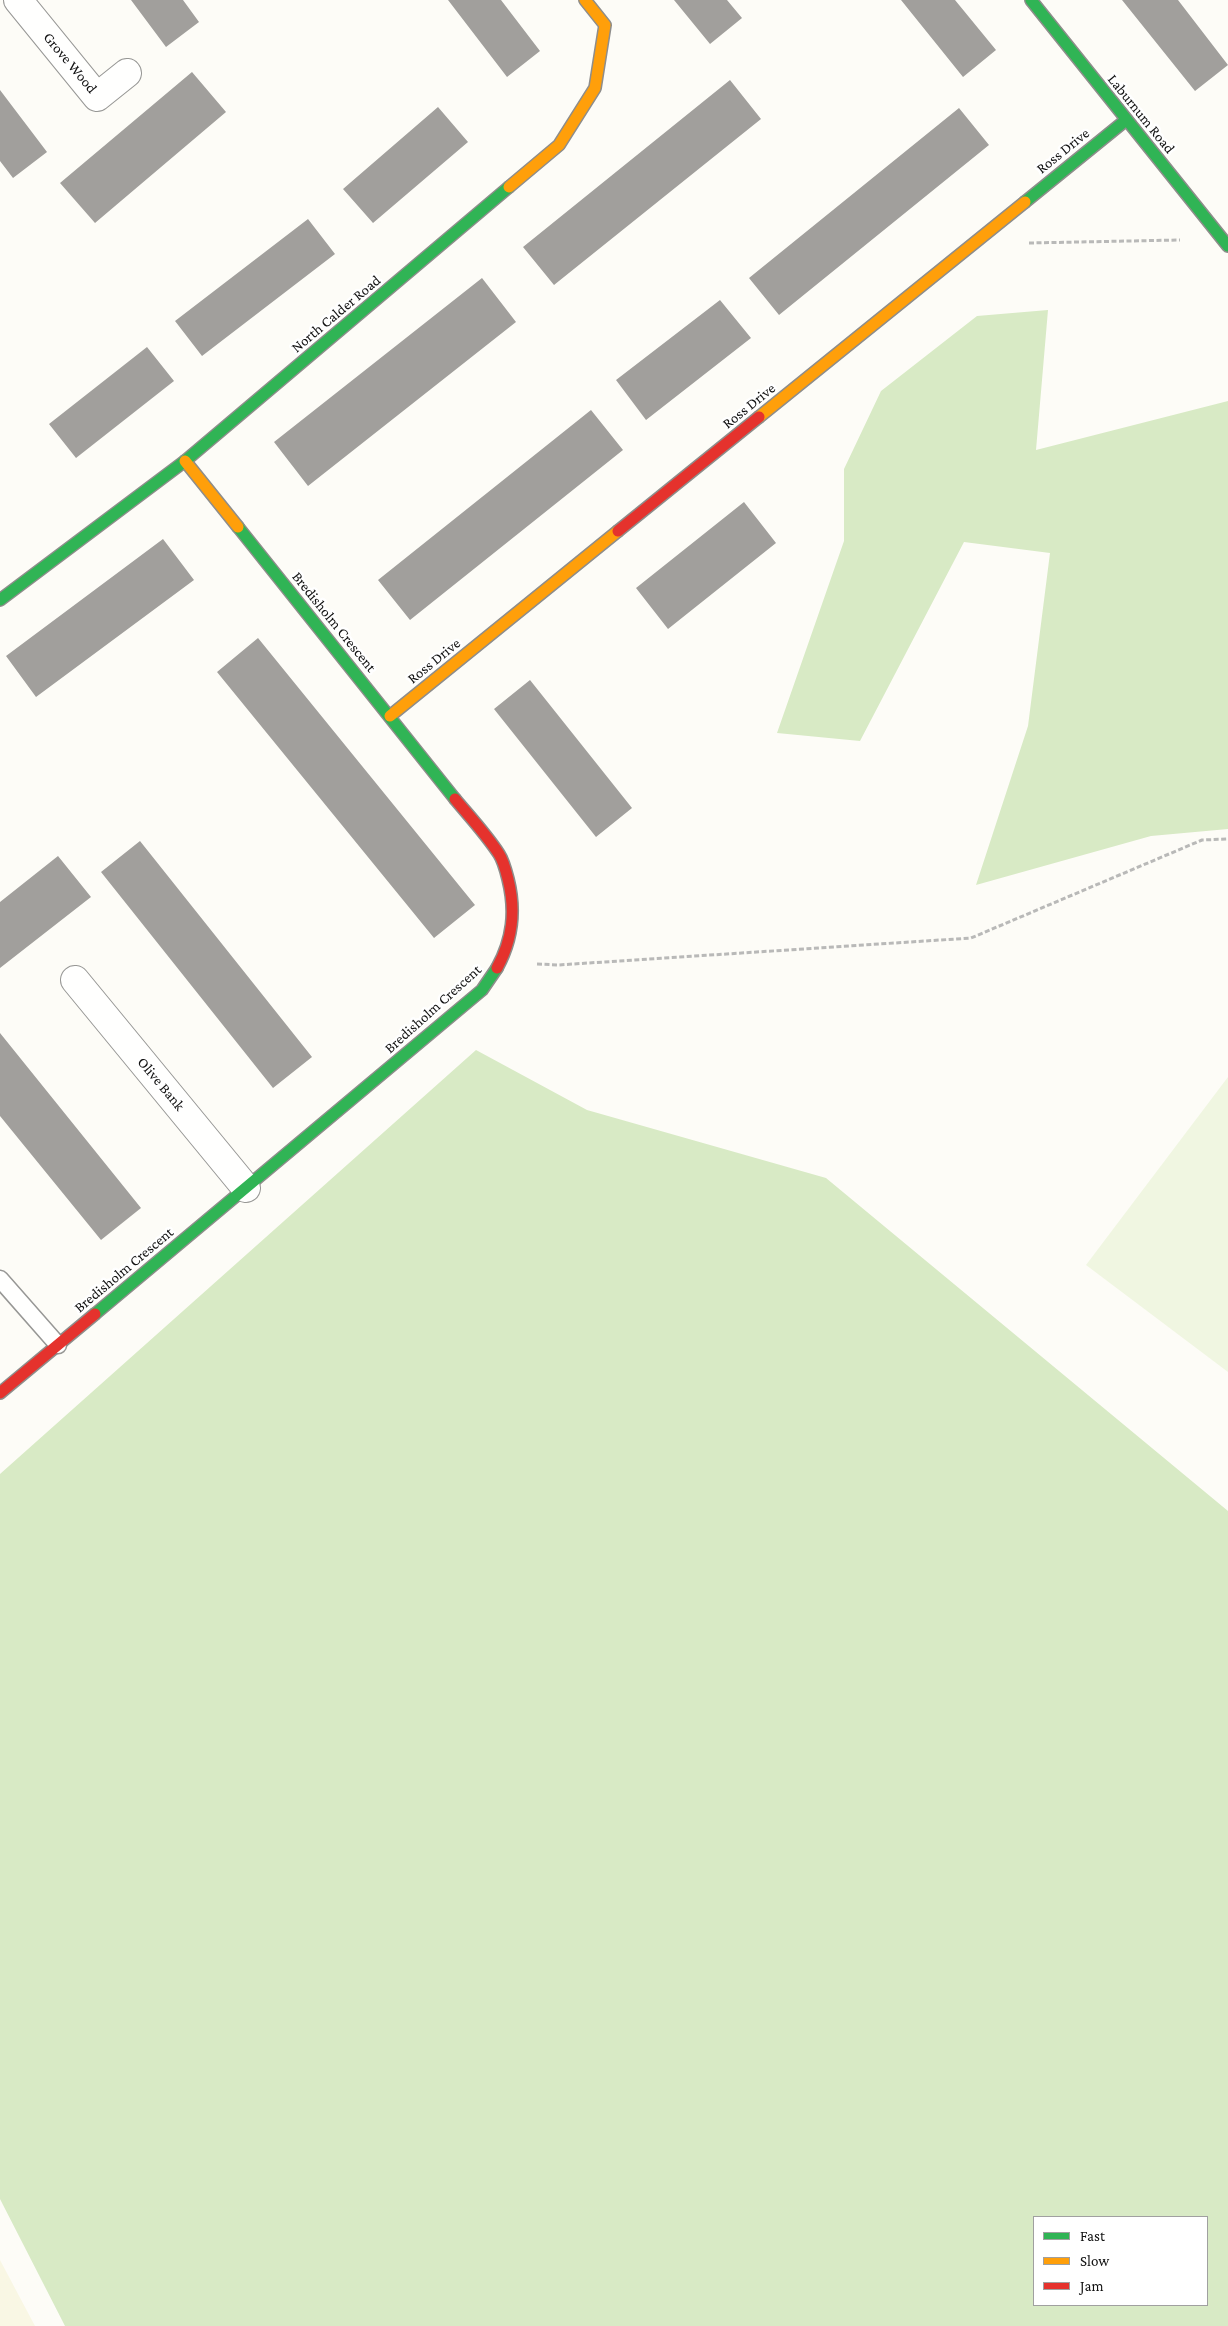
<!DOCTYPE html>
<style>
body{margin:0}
#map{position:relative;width:1228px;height:2326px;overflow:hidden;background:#fdfcf7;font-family:"Crimson Pro",serif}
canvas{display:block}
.legend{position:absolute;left:1033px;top:2216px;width:175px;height:90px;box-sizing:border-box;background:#fff;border:1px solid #a0a0a0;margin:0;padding:6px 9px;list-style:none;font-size:15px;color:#111}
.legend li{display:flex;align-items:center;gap:10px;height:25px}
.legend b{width:25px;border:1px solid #a0a0a0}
</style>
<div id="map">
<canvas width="1228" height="2326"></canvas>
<ul class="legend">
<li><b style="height:6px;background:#30b455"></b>Fast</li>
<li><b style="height:6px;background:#ff9f0a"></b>Slow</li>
<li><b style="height:6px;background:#e5322d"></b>Jam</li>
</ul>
</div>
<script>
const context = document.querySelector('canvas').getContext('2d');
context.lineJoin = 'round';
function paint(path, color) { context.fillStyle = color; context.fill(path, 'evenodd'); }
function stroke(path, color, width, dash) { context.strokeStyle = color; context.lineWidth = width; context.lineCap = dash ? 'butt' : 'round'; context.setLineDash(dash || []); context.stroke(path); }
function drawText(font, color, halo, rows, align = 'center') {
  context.font = font + ' "Crimson Pro",serif'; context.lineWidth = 5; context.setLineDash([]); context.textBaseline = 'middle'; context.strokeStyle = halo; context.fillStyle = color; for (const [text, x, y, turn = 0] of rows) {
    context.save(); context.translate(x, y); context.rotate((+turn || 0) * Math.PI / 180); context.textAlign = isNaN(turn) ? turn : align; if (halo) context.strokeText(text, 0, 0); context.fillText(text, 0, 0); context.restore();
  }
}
const farmland = new Path2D(`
 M0,2260L35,2326H0Z`);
const forest = new Path2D(`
 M1048,310L1036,450L1228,401V829L1151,836L976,885L1028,726L1050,553L964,542L860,741L777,733L844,541V469L881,391L977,316Z
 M476,1050L587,1110L826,1178L1228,1511V2326H65L0,2199V1474ZM1207,2217V2305H1034V2217Z`);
const pitch = new Path2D(`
 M1228,1077V1372L1086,1265Z`);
const building = new Path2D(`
 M131,0H183L199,22L166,47Z
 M448,0H501L540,51L507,77Z
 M674,0H727L742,18L710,44Z
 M901,0H955L996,50L963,77Z
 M1122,0H1178L1228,65L1195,91Z
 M192,72L226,112L95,223L60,183Z
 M730,80L761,119L554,285L523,247Z
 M0,90L47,152L13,178L0,161Z
 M438,107L468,142L373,223L343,189Z
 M959,108L989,145L779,315L749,278Z
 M308,219L335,254L202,356L175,321Z
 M482,278L516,322L308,486L274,442Z
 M720,300L751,338L646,420L616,380Z
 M147,347L174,381L76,458L49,424Z
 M591,410L623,450L410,620L378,580Z
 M744,502L776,543L668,629L636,588Z
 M163,539L194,580L36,697L6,656Z
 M258,638L475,905L434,938L217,672Z
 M530,680L632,808L596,837L494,709Z
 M140,841L312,1057L273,1088L101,872Z
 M58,856L91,897L0,968V902Z
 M0,1033L141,1208L101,1240L0,1116Z`);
const path = new Path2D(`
 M1029,243L1180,240
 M537,964L558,965L971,938L1202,840L1228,839`);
const lane = new Path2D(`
 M0,1279L58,1345`);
const street = new Path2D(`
 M18,0L97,97L127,73
 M75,980L246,1188`);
const fast = new Path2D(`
 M1031,0L1228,246
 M1025,202L1126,120
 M238,527L455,799
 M0,600L185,461L509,187
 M95,1314L482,990L497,968`);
const slow = new Path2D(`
 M509,187L559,145L595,88L605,25L585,0
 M759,417L1025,202
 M185,461L238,527
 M390,716L618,531`);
const jam = new Path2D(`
 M618,531L759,417
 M455,799C470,817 486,834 499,854C503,860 506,871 508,879C516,911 513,939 497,968
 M0,1393L95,1314`);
const streetNames = [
 ["Grove Wood",70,63,50],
 ["Laburnum Road",1141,114,51],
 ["Ross Drive",1063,151,-39],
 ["North Calder Road",336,314,-40],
 ["Ross Drive",749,406,-39],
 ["Bredisholm Crescent",334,622,51],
 ["Ross Drive",434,661,-39],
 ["Bredisholm Crescent",433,1009,-42],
 ["Olive Bank",161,1084,50],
 ["Bredisholm Crescent",124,1270,-40]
];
paint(farmland, '#f9f7e4');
paint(forest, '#d8eac5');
paint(pitch, '#f0f6e1');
paint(building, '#a19f9c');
stroke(lane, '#979795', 19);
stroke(street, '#979795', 30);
stroke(fast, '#8e8d8b', 14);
stroke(slow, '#8e8d8b', 14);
stroke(jam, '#8e8d8b', 14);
stroke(path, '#b9b9b8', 3, [5, 2.5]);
stroke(lane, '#fffffe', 16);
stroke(street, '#fffffe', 28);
stroke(fast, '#30b455', 11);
stroke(slow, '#ff9f0a', 11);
stroke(jam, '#e5322d', 11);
drawText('15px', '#111', '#fff', streetNames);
</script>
